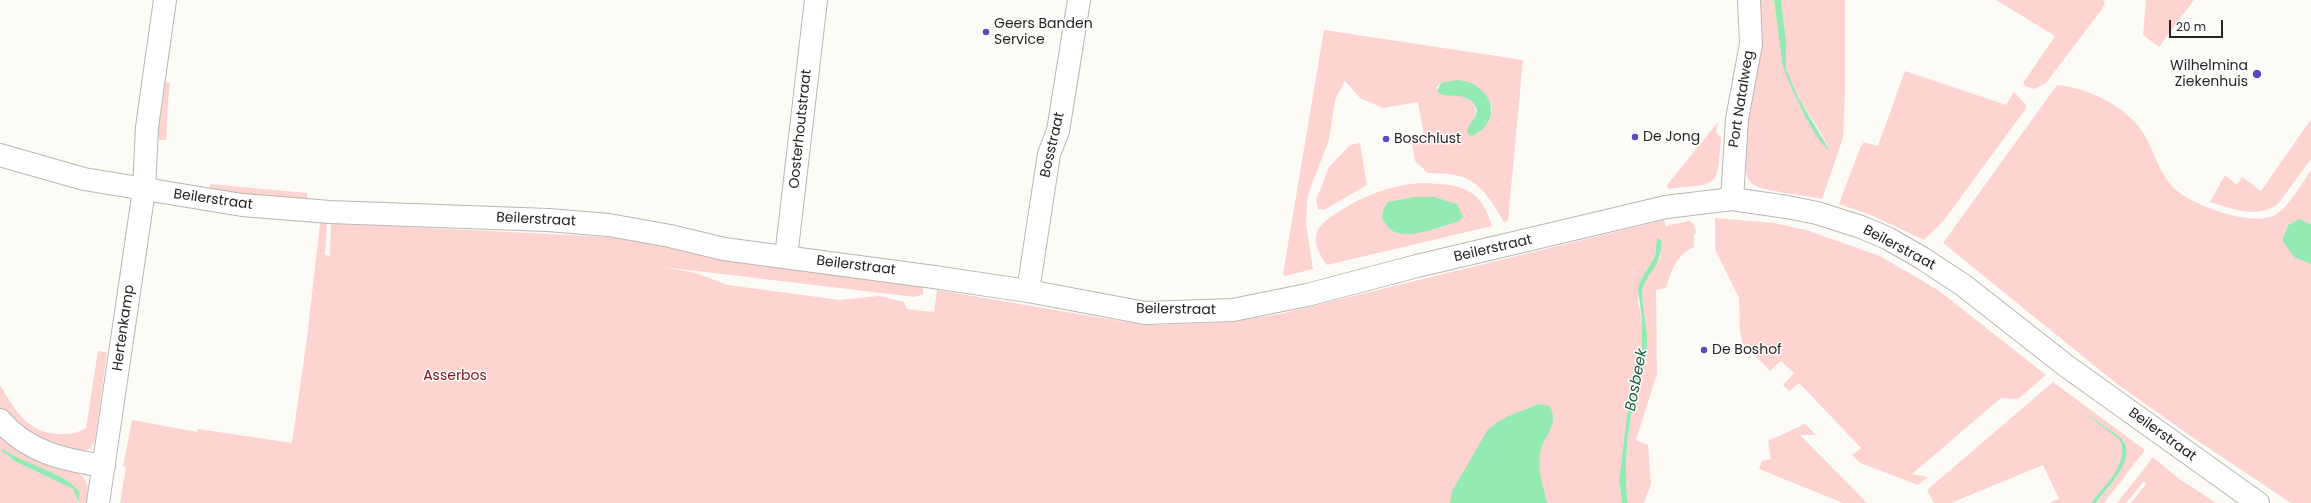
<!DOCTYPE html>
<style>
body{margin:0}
#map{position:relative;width:2311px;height:503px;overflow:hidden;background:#fdfbf6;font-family:Poppins,sans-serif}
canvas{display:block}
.scale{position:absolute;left:2169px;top:20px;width:54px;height:18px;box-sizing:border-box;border:2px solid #262523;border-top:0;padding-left:5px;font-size:12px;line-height:14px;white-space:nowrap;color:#262523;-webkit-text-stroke:3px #fff;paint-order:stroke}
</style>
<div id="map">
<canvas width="2311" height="503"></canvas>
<div class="scale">20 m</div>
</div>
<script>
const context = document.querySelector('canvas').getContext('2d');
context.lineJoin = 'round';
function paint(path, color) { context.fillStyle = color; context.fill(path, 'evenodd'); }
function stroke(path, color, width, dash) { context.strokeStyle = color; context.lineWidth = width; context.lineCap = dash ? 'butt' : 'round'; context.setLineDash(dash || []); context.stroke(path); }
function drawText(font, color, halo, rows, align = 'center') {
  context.font = font + ' Poppins,sans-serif'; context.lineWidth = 3; context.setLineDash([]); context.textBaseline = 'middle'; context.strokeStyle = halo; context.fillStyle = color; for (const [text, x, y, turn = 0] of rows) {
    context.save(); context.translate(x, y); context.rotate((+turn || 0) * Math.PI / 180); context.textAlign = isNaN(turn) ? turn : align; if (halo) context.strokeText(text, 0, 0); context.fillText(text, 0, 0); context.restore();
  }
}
const green = new Path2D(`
 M1757,0H1774L1782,63L1805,113L1830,148L1798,97L1786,69V40L1781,0H1845V89L1843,138L1822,199C1808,196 1759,191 1751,183C1734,166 1754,29 1757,0Z
 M1996,0H2103L2105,2L2102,9L2046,83L2035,89L2025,86L2023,83L2055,36Z
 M2146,0H2194L2159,47L2143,35Z
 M1324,30L1523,60L1508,221L1504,222C1481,184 1474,173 1428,173L1415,161L1411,139L1424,136L1418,102L1383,108L1360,98L1345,81L1335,100L1329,140L1310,189L1307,202L1306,223L1313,269L1285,276L1283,274ZM1441,83L1491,104L1492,111L1488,123L1468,128C1487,106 1467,92 1444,95L1436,88Z
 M1905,71L2006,105L2014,92L2026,105L2025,110L1944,220L1924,240L1871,215L1839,204L1860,148L1864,142L1878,146Z
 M165,82L170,83C167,103 168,121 166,140H159L158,132Z
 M2057,85C2089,88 2126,106 2144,134C2154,151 2158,170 2171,185C2186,204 2253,228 2275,215C2289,207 2302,183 2311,170V224L2299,219L2288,225L2282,240L2311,264V503H2291L2192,437L2117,384L1943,243Z
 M2311,119V159L2278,204C2257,219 2233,209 2210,202L2225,175L2237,185L2242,177L2261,191Z
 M1718,122L1716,132L1721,138C1717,191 1718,183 1668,189L1667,185Z
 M1360,143L1367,185L1324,210L1318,209L1316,200L1329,167L1350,145Z
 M1422,183C1459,185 1480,185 1492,226L1327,265C1320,256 1311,240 1319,228C1323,222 1332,216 1338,212C1365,195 1390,185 1422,183ZM1414,197H1421L1443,227C1425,231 1404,238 1388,227Z
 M210,184L307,193V200L210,190Z
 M1715,218L1774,223L1806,230L1880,256L1938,290L2046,375L2018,399L2001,398L1912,474L1928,477L1918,485L1860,463L1852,455L1861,448L1799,383L1789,391L1783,385L1794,373L1781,361L1770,371L1742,342L1740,330L1739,298L1715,249Z
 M1664,220L1666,227L1669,225L1690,221L1694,225L1696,233L1694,234V247C1677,254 1671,271 1666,288L1656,290L1657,374L1636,440L1648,445L1651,484L1644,503H1628C1623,470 1628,421 1637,388C1639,379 1644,371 1646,362C1651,339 1643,316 1642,292L1644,284L1661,256L1657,238L1655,256L1640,281L1638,301L1642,319V353L1640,365L1631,382L1619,480L1622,503H120L126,467L123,466L132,420L197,432L198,429L292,443L307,338L320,223H327L325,255L330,256L331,223L609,237L923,287V294L915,297L663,267L696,273L728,285L840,300L879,296L904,302L907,309L934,312L937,290L1126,322L1162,325L1230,322L1280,314Z
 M98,351L107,352L95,440L91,448L83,452L44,445L0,410V385C15,410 28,435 62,434C71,434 78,433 86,428Z
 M2053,382L2145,450L2104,503H2096C2110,485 2130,466 2124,441L2075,406L2120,440C2130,464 2104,485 2091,503H2049L2059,499L2043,465L1951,503H1934L1927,490Z
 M1805,424L1816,435H1800L1867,503H1843L1759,469L1762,461L1771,459L1768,441Z
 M0,428L84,477L88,488L86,503H79L80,493C62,470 26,467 3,449L2,451L16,462L73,489L77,494L78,503H0Z
 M2153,457L2178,478L2216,503H2131L2146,484L2144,481L2126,503H2117Z`);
const water = new Path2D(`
 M1774,0H1781L1786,40V69L1798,97L1829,150C1815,142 1787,80 1782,63Z
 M1457,80C1490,82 1507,120 1472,136L1468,134L1467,131C1468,122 1481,116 1475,106C1466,89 1445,101 1437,91L1441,83Z
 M1414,197H1434L1457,204L1463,217L1459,221C1444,226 1411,239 1395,232C1389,230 1386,224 1382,219L1383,210L1388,202Z
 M2299,219L2311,224V264L2294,257L2282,240L2288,225Z
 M1657,238L1661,240C1663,267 1647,270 1642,292C1643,316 1651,339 1646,362C1644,371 1639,379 1637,388C1628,421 1623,470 1628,503H1622L1619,480L1631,382L1640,365L1642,353V319L1638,290L1640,281L1655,256Z
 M1538,404L1550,406C1560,429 1543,433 1540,454C1537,472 1544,486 1547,503H1450L1452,491L1487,431C1501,416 1521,412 1538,404Z
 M2075,406L2121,438C2139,458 2107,488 2096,503H2091C2104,485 2130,464 2120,440Z
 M3,449C23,464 68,473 80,493L79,503L73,489L16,462L2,451Z`);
const minor = new Path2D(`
 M0,155L84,179L242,205L330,212L548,220L609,225L670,236L724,249L934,277L1028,291L1145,313L1233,310L1307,295L1417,266L1666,207L1732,199L1787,207L1817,213L1861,227L1887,238L1922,258L1963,285L2065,365L2258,503
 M1732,199L1737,119L1751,44L1749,0
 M786,257L816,0
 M1028,291L1049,154L1058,131L1079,0
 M0,420C27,452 64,460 104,466
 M98,503L144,190L147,127L165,0`);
const markers = [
 [986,32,4,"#5c49c2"],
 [2257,74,5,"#5c49c2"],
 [1635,137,4,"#5c49c2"],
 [1386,139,4,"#5c49c2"],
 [1704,350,4,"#5c49c2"]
];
const poiNames = [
 ["Geers Banden",994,24],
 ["Service",994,40],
 ["Wilhelmina",2248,66,"right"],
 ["Ziekenhuis",2248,82,"right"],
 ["De Jong",1643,137],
 ["Boschlust",1394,139],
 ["De Boshof",1712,350]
];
const streetNames = [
 ["Port Natalweg",1742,99,-81],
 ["Oosterhoutstraat",801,129,-84],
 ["Bosstraat",1053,145,-77],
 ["Beilerstraat",213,200,8],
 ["Beilerstraat",536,220,3],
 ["Beilerstraat",1899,248,28],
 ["Beilerstraat",1493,249,-13],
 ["Beilerstraat",856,266,7],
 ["Beilerstraat",1176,310,1],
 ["Hertenkamp",124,328,-82],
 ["Beilerstraat",2162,435,36]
];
const parkNames = [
 ["Asserbos",455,376]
];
const waterNames = [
 ["Bosbeek",1637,380,-79]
];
paint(green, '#fed4d1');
paint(water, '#94eab3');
stroke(minor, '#b9b7b2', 24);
stroke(minor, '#fff', 22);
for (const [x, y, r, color] of markers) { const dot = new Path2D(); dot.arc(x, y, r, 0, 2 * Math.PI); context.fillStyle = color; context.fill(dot); stroke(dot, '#fff', 1.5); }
drawText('14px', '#262523', '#fff', poiNames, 'left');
drawText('14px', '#262523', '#fff', streetNames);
drawText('14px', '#82131c', '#fff', parkNames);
drawText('italic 15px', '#195936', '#fff', waterNames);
</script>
